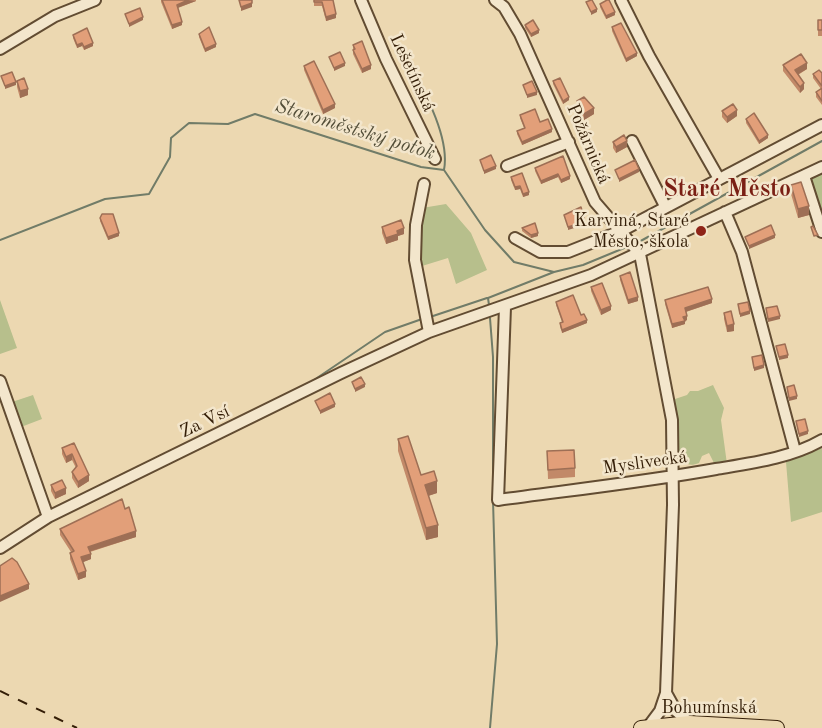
<!DOCTYPE html>
<meta charset="utf-8">
<style>
body{margin:0}
canvas{display:block;background:#ecd8b1}
</style>
<canvas width="822" height="728"></canvas>
<script>
const context = document.querySelector('canvas').getContext('2d');
context.lineJoin = 'round';
function paint(path, color) { context.fillStyle = color; context.fill(path, 'evenodd'); }
function stroke(path, color, width, dash) { context.strokeStyle = color; context.lineWidth = width; context.lineCap = dash ? 'butt' : 'round'; context.setLineDash(dash || []); context.stroke(path); }
function drawText(font, color, halo, rows, align = 'center') {
  context.font = font + ' "Old Standard TT",serif'; context.lineWidth = 5; context.setLineDash([]); context.textBaseline = 'middle'; context.strokeStyle = halo; context.fillStyle = color; for (const [text, x, y, turn = 0] of rows) {
    context.save(); context.translate(x, y); context.rotate((+turn || 0) * Math.PI / 180); context.textAlign = isNaN(turn) ? turn : align; if (halo) context.strokeText(text, 0, 0); context.fillText(text, 0, 0); context.restore();
  }
}
const green = new Path2D(`
 M822,172V220L808,178Z
 M446,204L471,233L487,270L456,284L448,258L422,266L418,228L422,208Z
 M0,300L17,348L0,354Z
 M713,385L724,408L721,420L727,464L715,465L709,453L702,456L699,463C689,467 684,464 679,455L675,399L687,395L690,391H698Z
 M33,395L42,419L21,427L12,402Z
 M822,448V512L791,522L786,462Z`);
const stream = new Path2D(`
 M399,47C417,78 451,133 444,170
 M0,240L105,199L149,194L170,157L171,138L189,123L228,124L255,114L421,167L444,170L485,230L514,262L554,272L583,265L629,246
 M637,243L822,141
 M489,305L488,298L554,272
 M430,317L487,298
 M490,318L493,357V486
 M311,382L385,332L422,319
 M490,728L497,644L493,500`);
const minor = new Path2D(`
 M361,0L386,59L435,159
 M495,0L504,7L520,34L595,202L640,254L672,420L673,505L666,693L676,711L690,723
 M621,0L649,56L718,177
 M0,49L55,16L95,0
 M632,141L665,206
 M507,166L569,142
 M804,176L822,232
 M424,184L416,225L415,260L429,332
 M725,212L742,252L795,451
 M515,238L540,252H568L621,231L822,125
 M505,307L498,500C571,490 644,482 716,469C752,463 791,458 822,440
 M0,381L48,517
 M0,548L48,517L341,373L429,332L591,275L822,167
 M648,727L660,711L666,693`);
const major = new Path2D(`
 M641,728L690,723L777,728`);
const rail = new Path2D(`
 M0,691L77,728`);
const wall = new Path2D(`
 M161,0H196V1L178,8L182,25L172,29L161,2Z
 M314,0H333L336,18L326,21L322,6H314Z
 M600,4L615,15L606,19L600,7Z
 M818,20H822V36H818Z
 M525,25L539,33L531,37L525,28Z
 M612,27L637,56L626,62L612,31Z
 M199,34L216,47L205,52L199,37Z
 M73,35L93,46L84,50L82,46L77,48L73,38Z
 M353,45L371,69L362,73L353,54Z
 M783,65L807,69L798,75L804,89L800,93L783,71Z
 M304,66L335,108L323,114L304,70Z
 M822,73V105L816,97V92L821,89L813,78V74Z
 M17,81L28,95L20,98L17,87Z
 M553,81L569,100L563,104L553,84Z
 M577,101L594,114L584,120L577,107Z
 M722,111L737,116L727,123L722,117Z
 M520,115L540,122L552,132L522,145L517,134V131L524,128L520,118Z
 M746,119L768,138L759,144L746,123Z
 M613,142L627,147L616,153L613,148Z
 M563,156L570,179L561,183L558,177L541,184L535,171V168Z
 M511,177L529,195L523,197L520,189L515,190L511,180Z
 M791,185L809,215L798,218L791,194Z
 M100,218L119,236L108,240L100,221Z
 M382,227L404,234L398,236V240L386,244L382,233Z
 M522,228L538,236L531,238L522,231Z
 M620,276L638,301L628,304L620,280Z
 M591,287L611,310L601,315L591,291Z
 M665,300L712,303L686,312L687,320L685,321V324L672,328L665,304Z
 M556,302L581,315L587,323L562,333L560,326V323L562,322L556,305Z
 M724,313L734,331L727,332L724,319Z
 M398,439L421,475L437,493L428,496L438,537L426,540L398,451Z
 M74,443L89,481L78,488L72,478V472L76,468L72,460L66,463L62,454V448Z
 M547,451L575,468V477L548,479Z
 M51,485L66,494L55,499L51,491Z
 M60,529L136,537L90,552L91,559L83,562L86,577L78,580L70,559V553L71,552L60,535Z`);
const shadedWall = new Path2D(`
 M188,0L196,1L177,8V5Z
 M252,3V7L241,11V7Z
 M597,9V12L591,15V12Z
 M615,12V15L606,19V16Z
 M336,14V18L326,21V17Z
 M143,17V20L129,27V24Z
 M182,22V25L172,29V25Z
 M539,30V33L531,37V34Z
 M82,43V46L77,48V45Z
 M93,43V46L84,50V47Z
 M216,44V47L205,52V49Z
 M637,53V56L626,62V59Z
 M345,63V66L334,71V68Z
 M807,63V69L795,76V70Z
 M371,65V69L362,73V69Z
 M16,82V85L5,89V86Z
 M804,83V89L800,93V87Z
 M28,89V95L20,98V91Z
 M537,92V95L527,98V95Z
 M569,97V100L563,104V101Z
 M335,104V108L323,114V110Z
 M594,108V114L584,120V114Z
 M737,110V116L727,123V117Z
 M552,129V132L522,145V142Z
 M768,135V138L759,144V141Z
 M627,141V147L616,153V147Z
 M496,166V169L484,174V171Z
 M639,169V172L619,182V179Z
 M558,174V177L541,184V181Z
 M570,176V179L561,183V180Z
 M520,186V189L515,190V187Z
 M529,192V195L523,197V194Z
 M809,206V215L798,218V209Z
 M581,223V226L568,230V227Z
 M404,228V234L398,236V240L386,244V238L397,231Z
 M119,233V236L108,240V237Z
 M538,233V236L531,238V235Z
 M775,235V238L749,249V246Z
 M638,297V301L628,304V300Z
 M712,299V303L685,312V308Z
 M611,306V310L601,315V310Z
 M750,311V314L740,317V314Z
 M687,316V320L685,321V324L672,328V324L683,317Z
 M780,316V319L768,322V319Z
 M587,320V323L562,333V330Z
 M734,324V331L727,332V326Z
 M788,355V358L779,360V357Z
 M764,365V368L754,371V368Z
 M365,384V387L355,392V389Z
 M797,396V399L789,401V398Z
 M335,404V407L320,414V411Z
 M808,431V434L799,437V434Z
 M72,454V460L66,463V457Z
 M89,475V481L78,488V482Z
 M437,481V493L425,497V485Z
 M66,488V494L55,499V493Z
 M438,525V537L426,540V528Z
 M136,531V537L88,552V547Z
 M91,554V559L81,563V557Z
 M86,571V577L78,580V574Z
 M29,584V589L0,602V596Z`);
const building = new Path2D(`
 M162,0H188L177,5L182,22L172,25Z
 M239,0H252V3L241,7Z
 M314,0H333L336,14L326,17L322,2H314Z
 M591,0H592L597,9L591,12L586,2Z
 M607,0H609L615,12L606,16L600,4Z
 M140,8L143,17L129,24L125,14Z
 M533,20L539,30L531,34L525,25Z
 M818,20H822V30H818Z
 M621,23L637,53L626,59L612,27Z
 M209,27L216,44L205,49L199,34Z
 M87,28L93,43L84,47L82,43L77,45L73,35Z
 M362,41L371,65L362,69L353,50L355,49L353,45Z
 M340,52L345,63L334,68L329,57Z
 M801,54L807,63L795,70L804,83L800,87L783,65Z
 M314,61L335,104L323,110L304,66Z
 M819,70L822,73V86L813,74Z
 M12,72L16,82L5,86L1,76Z
 M24,78L28,89L20,91L17,81Z
 M560,78L569,97L563,101L553,81Z
 M532,81L537,92L527,95L523,85Z
 M822,88V101L816,92Z
 M584,97L594,108L584,114L577,101Z
 M733,104L737,110L727,117L722,111Z
 M535,109L540,122L548,119L552,129L522,142L517,131L525,128L520,115Z
 M754,113L768,135L759,141L746,119Z
 M624,135L627,141L616,147L613,142Z
 M491,155L496,166L484,171L480,160Z
 M563,156L570,176L561,180L558,174L541,181L535,168Z
 M635,160L639,169L619,179L615,170Z
 M522,173L529,192L523,194L520,186L515,187L511,177Z
 M801,182L809,206L798,209L791,185Z
 M581,207L584,218L580,220L581,223L568,227L564,215Z
 M102,214H113L119,233L108,237L100,218Z
 M401,220L404,228L397,231L398,234L386,238L382,227Z
 M535,223L538,233L531,235L522,228Z
 M771,225L775,235L749,246L745,237Z
 M813,226L818,235L814,236L811,227Z
 M630,272L638,297L628,300L620,276Z
 M602,283L611,306L601,310L591,287Z
 M708,287L712,299L685,308L687,316L683,317L685,321L672,324L665,300Z
 M573,295L581,315L584,314L587,320L562,330L560,323L563,322L556,302Z
 M748,302L750,311L740,314L738,304Z
 M777,306L780,316L768,319L766,308Z
 M731,311L734,324L727,326L724,313Z
 M785,344L788,355L779,357L776,346Z
 M762,355L764,365L754,368L752,357Z
 M361,377L365,384L355,389L352,382Z
 M794,385L797,396L789,398L787,387Z
 M330,393L335,404L320,411L315,401Z
 M805,419L808,431L799,434L796,421Z
 M408,436L421,475L434,471L437,481L425,485L438,525L426,528L398,439Z
 M74,443L89,475L78,482L72,472L77,466L72,454L66,457L62,448Z
 M574,450L575,468L548,470L547,451Z
 M62,480L66,488L55,493L51,485Z
 M122,499L125,509L129,507L136,531L88,547L91,554L81,557L86,571L78,574L70,553L74,551L60,529Z
 M12,558L17,562L29,584L0,596V566Z`);
const markers = [
 [701,231,6,"#8f2418"]
];
const streetNames = [
 ["Lešetínská",412,73,65],
 ["Požárnická",588,144,67],
 ["Za Vsí",205,422,-26],
 ["Myslivecká",645,463,-8],
 ["Bohumínská",709,708]
];
const poiNames = [
 ["Karviná, Staré",689,221],
 ["Město, škola",689,242]
];
const waterNames = [
 ["Staroměstský potok",355,130,17]
];
const districtNames = [
 ["Staré Město",727,190]
];
paint(green, '#b7bf8c');
stroke(stream, '#717c68', 2);
stroke(minor, '#624c32', 14);
stroke(major, '#341e07', 16);
stroke(minor, '#f3e6cc', 10);
stroke(major, '#ecd8b1', 14);
stroke(rail, '#341e07', 2, [10, 10]);
paint(wall, '#c28968');
paint(shadedWall, '#9e6f55');
paint(building, '#e29f79');
stroke(building, '#9e6f55', 1.5);
for (const [x, y, r, color] of markers) { const dot = new Path2D(); dot.arc(x, y, r, 0, 2 * Math.PI); context.fillStyle = color; context.fill(dot); stroke(dot, '#f3e6cc', 2); }
drawText('18px', '#341e07', '#f3e6cc', streetNames);
drawText('18px', '#341e07', '#f3e6cc', poiNames, 'right');
drawText('italic 20px', '#524d37', '#f3e6cc', waterNames);
drawText('bold 24px', '#7a1f14', '#f3e6cc', districtNames);
</script>
